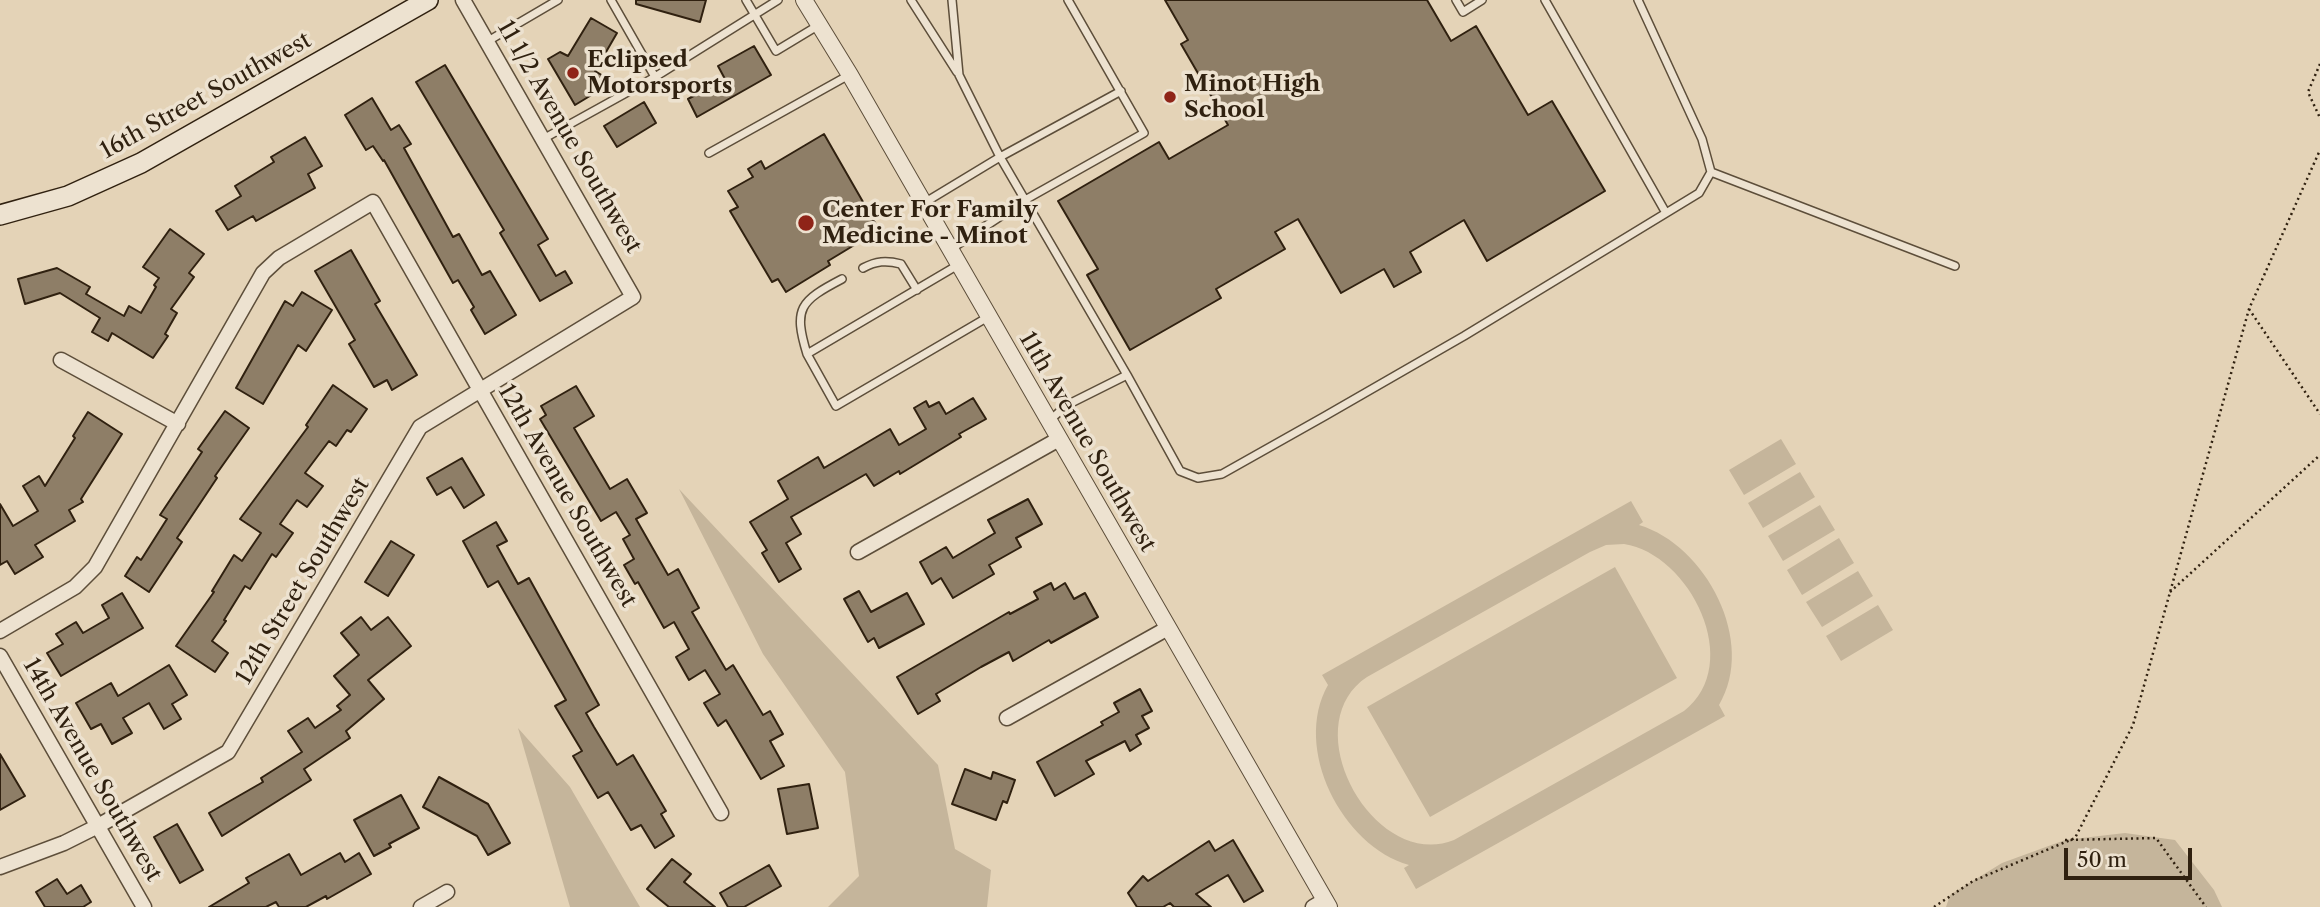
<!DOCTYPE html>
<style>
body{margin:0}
#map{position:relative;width:2320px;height:907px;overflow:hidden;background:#e4d3b7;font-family:"Libre Caslon Text",serif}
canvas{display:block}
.scale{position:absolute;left:2064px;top:848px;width:128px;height:32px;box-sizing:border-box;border:4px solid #302110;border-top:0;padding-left:9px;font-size:21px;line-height:24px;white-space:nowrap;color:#302110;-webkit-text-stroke:5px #ede2d0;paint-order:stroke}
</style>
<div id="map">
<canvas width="2320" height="907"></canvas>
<div class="scale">50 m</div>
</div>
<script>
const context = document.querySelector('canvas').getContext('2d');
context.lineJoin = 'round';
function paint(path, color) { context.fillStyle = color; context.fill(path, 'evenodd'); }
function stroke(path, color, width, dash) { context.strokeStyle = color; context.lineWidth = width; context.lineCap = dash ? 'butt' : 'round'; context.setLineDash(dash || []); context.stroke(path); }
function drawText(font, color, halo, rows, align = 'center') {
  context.font = font + ' "Libre Caslon Text",serif'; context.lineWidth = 7; context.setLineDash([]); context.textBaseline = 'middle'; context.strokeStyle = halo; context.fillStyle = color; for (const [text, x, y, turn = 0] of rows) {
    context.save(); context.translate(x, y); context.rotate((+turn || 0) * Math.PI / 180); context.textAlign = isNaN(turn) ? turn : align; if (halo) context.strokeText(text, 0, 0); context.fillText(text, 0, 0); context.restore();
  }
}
const green = new Path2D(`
 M1781,439L1796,464L1744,495L1729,470Z
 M1800,472L1815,497L1763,528L1748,503Z
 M679,489L938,765L955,849L991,870L987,907H828L859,876L845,772L763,654Z
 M1631,501L1643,522L1639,525C1706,545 1757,642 1719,705L1725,716L1416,889L1404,868L1409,865C1342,846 1292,748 1328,685L1322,675ZM1624,544C1690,554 1745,664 1684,711L1454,840C1374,872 1293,726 1367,677L1590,552L1606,545Z
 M1820,505L1835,530L1783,561L1768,536Z
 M1839,538L1854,563L1802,595L1787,570Z
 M1615,567L1677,678L1430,817L1367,707Z
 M1858,571L1873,596L1822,627L1806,602Z
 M1878,605L1893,630L1841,661L1826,636Z
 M518,728L570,787L640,907H570Z
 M2125,833L2175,840L2214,890L2222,907H1946L1950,895L2002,863L2065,840Z`);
const building = new Path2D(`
 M636,0H706L700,22L636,4Z
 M1165,0H1427L1451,41L1476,26L1528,115L1552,101L1605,191L1487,261L1464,220L1410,252L1421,272L1394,287L1384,269L1341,293L1298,219L1275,232L1285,249L1216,289L1221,298L1130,350L1087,275L1098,269L1058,201L1159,142L1169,159L1228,125L1181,44L1188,40Z
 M591,18L617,33L595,71L613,82L575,105L548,59L560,52L568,56Z
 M754,46L771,75L697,117L688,99L725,79L718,66Z
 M445,65L548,239L538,245L556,276L565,271L572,283L540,301L500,233L504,230L416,82Z
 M372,98L391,130L399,125L411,144L404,148L453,237L459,234L482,275L490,271L516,315L485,334L471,310L474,307L458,280L453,283L384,160L383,161L373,146L366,150L345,115Z
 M644,102L656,123L617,147L604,126Z
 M824,134L882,235L869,243L866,238L828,261L830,265L786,292L778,279L772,282L730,211L738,207L728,191L753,177L748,169L761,161L765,169Z
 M305,137L322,166L308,174L315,188L256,221L253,216L228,230L216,211L241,196L235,186L274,162L271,157Z
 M170,229L204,254L189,273L194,277L171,309L177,313L165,334L168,336L153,358L112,333L108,341L92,332L100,318L60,293L25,304L18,279L57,268L90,287L86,294L124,316L129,306L141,313L156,287L154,285L159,278L143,267Z
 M351,250L380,301L375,304L417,375L392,390L387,380L374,387L349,344L355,340L315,271Z
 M302,292L332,310L306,351L298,345L263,404L236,388L285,301L293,306Z
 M333,385L367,409L351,432L347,430L336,446L329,441L305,473L323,486L307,507L297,500L280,524L293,533L276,557L272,554L250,589L245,586L224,620L226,621L212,641L228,653L215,672L176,646L214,592L212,591L234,555L242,561L261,533L240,519L308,427L306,425Z
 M576,386L594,416L574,428L610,489L627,479L647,513L636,519L668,575L678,569L699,608L692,612L726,670L733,665L763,715L770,711L783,734L770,741L784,766L761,779L726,720L718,726L704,703L720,694L705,670L689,680L676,657L689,649L674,622L664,628L638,582L635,584L624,565L634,559L623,539L630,535L616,512L601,521L540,419L546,415L541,406Z
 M973,398L986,419L959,434L961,437L900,474L899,471L874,486L866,474L791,517L801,534L786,543L801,569L779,582L762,553L767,550L750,522L788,499L778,481L818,457L824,468L890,429L899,445L926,429L914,408L926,401L929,407L939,402L946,414Z
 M225,411L249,428L215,476L217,478L177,538L182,542L149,592L125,576L137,557L141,560L167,519L160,515L202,452L198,449Z
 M88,412L122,434L81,499L83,502L69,510L75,521L35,545L43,557L15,574L7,561L0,565V504L13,526L38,511L23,486L39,476L45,486L75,438L73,436Z
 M462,458L484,495L464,508L451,487L437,495L427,478Z
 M1028,499L1042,524L1016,538L1021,547L989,565L994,574L953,598L941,578L932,584L920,562L946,547L953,558L995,533L988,520Z
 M496,522L507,541L497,546L518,584L529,578L599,705L586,713L594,727L617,765L633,755L666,811L661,814L674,836L655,848L641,825L631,830L608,792L598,798L573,756L582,751L555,706L566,700L498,581L488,587L463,541Z
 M391,541L414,555L388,596L365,582Z
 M1051,583L1054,590L1065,583L1074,599L1085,593L1098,617L1051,643L1049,640L1013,661L1009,652L981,667L936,694L940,701L918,714L897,677L1009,612L1010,614L1038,599L1034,592Z
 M859,591L871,612L907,593L924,624L879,648L874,638L868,642L844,599Z
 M122,593L143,628L61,676L47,653L63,644L56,634L76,622L83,633L109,618L102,605Z
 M361,617L371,630L388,617L411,646L368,680L384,699L346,731L350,738L304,769L311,780L222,836L209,813L263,782L261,778L302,752L288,731L308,718L315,728L341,710L337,706L350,695L334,676L359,655L341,633Z
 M169,665L187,695L172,704L181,719L164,729L149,703L123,718L132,733L112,744L101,724L91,729L76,703L111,683L118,696Z
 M1140,689L1152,711L1142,716L1149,728L1136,735L1141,744L1130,751L1125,741L1086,761L1094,774L1055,796L1037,762L1103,725L1101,722L1119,712L1114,703Z
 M0,754L25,796L0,810Z
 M965,769L991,779L993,772L1015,780L1007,803L1003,801L996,820L952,804Z
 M439,777L488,804L510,843L488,855L477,836L423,807Z
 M809,784L818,828L787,834L778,789Z
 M401,795L419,828L389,844L391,847L374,856L354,820Z
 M177,824L203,870L180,883L154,837Z
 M1233,840L1263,891L1244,902L1228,875L1196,894L1211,907H1174L1170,903L1163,907H1137L1128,893L1143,876L1148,881L1209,841L1215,851Z
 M340,853L345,862L359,853L371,874L327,899L326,896L306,907H279L276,902L266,907H209L249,883L246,878L289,854L301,875Z
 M672,859L691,874L684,882L715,907H669L647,889Z
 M769,865L781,886L744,907H728L720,893Z
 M57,879L67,894L81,885L91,902L83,907H45L36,892Z`);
const path = new Path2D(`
 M2320,64L2308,92L2320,118
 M2249,309L2320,414
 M2170,592L2320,455
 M2065,840L2156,838L2206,907
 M1934,907L1973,881L2075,838L2133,725L2249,309L2320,150`);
const service = new Path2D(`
 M611,0L655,77
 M746,0L776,51L819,25
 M911,0L957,72
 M952,0L959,75L1000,157L1127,375L1180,471L1198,478L1222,474L1325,416L1464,336L1699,193L1711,172L1702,139L1638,0
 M1456,0L1463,12L1482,0
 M1545,0L1666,213
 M488,41L558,0
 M543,139L655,77L778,0
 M709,153L849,75
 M1711,172L1955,266
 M924,203L1000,157L1121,91
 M951,249L1025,200L1144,133L1068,0
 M958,265L807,354L836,406L988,317
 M863,268C876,261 886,260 901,264L917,290
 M807,354C793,308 800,301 842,279
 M1050,420L1067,405L1127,375`);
const minor = new Path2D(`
 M61,360L178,424
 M858,552L1059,439
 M0,631L75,587L95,567L263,273L279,258L373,202L721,813
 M0,656L144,907
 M1007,718L1168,628
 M0,867L64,843L98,826L228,752L420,427L633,297L463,0
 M421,907L447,892
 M1313,907L1325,900`);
const tertiary = new Path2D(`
 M804,0L850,75L1329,907`);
const secondary = new Path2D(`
 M0,215L68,196L141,163L428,0`);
const markers = [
 [573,73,7,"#8f2418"],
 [1170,97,7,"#8f2418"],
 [806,223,9,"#8f2418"]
];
const poiNames = [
 ["Eclipsed",587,60],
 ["Motorsports",587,86],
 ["Minot High",1184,84],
 ["School",1184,110],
 ["Center For Family",822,210],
 ["Medicine - Minot",822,236]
];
const streetNames = [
 ["16th Street Southwest",206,96,-29],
 ["11 1/2 Avenue Southwest",569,137,60],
 ["11th Avenue Southwest",1087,442,60],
 ["12th Avenue Southwest",567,496,60],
 ["12th Street Southwest",303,581,-59],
 ["14th Avenue Southwest",92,770,60]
];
paint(green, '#c5b59b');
paint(building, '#8e7e67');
stroke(building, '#302110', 2);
stroke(service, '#5d4e3a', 10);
stroke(minor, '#5d4e3a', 17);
stroke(tertiary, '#5d4e3a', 18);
stroke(secondary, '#302110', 22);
stroke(path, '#302110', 2.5, [2, 3.5]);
stroke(service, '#ede2d0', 7);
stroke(minor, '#ede2d0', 14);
stroke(tertiary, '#ede2d0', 16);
stroke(secondary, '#ede2d0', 19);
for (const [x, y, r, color] of markers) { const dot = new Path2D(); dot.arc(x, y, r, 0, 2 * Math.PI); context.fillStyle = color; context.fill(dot); stroke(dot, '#ede2d0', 2.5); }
drawText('bold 23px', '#302110', '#ede2d0', poiNames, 'left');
drawText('23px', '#302110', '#ede2d0', streetNames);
</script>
